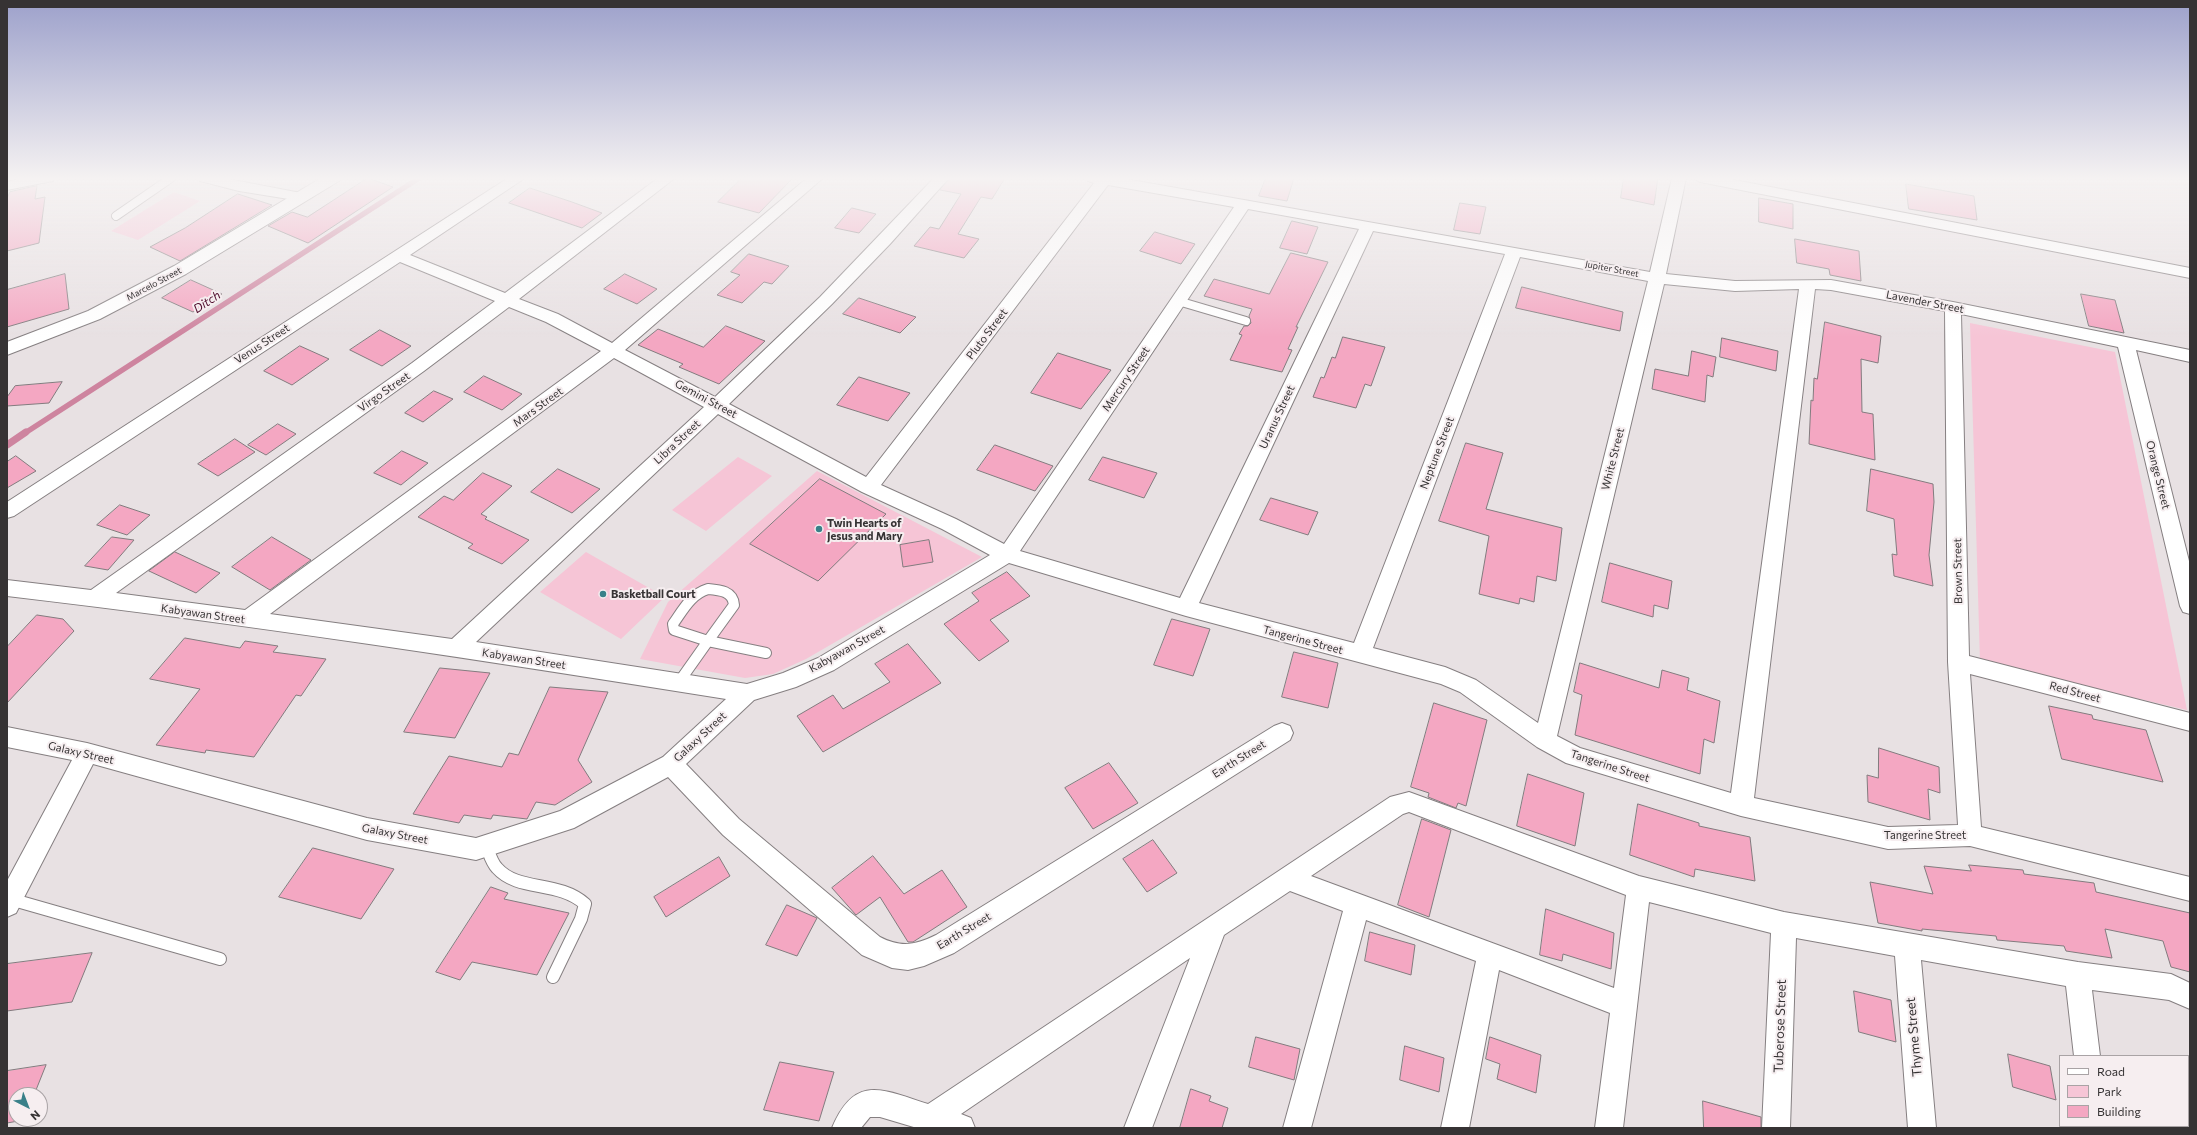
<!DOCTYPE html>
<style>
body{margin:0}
#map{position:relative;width:2197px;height:1135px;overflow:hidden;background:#e8e1e3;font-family:Commissioner,sans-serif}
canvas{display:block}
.frame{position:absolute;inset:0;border:8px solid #363334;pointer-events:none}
.legend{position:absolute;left:2059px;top:1055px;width:130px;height:72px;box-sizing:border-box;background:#f6eef0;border:1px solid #a9a3a5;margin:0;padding:5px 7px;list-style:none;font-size:12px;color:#363334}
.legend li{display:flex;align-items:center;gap:8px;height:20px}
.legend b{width:20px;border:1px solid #a9a3a5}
.north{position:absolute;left:8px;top:1087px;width:40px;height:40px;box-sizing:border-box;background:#f6eef0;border:1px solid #a9a3a5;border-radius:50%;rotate:138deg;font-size:11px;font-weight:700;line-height:16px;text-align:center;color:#363334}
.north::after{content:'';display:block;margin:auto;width:14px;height:18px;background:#398089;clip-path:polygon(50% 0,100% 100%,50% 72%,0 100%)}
</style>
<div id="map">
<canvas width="2197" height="1135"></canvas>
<div class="frame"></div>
<ul class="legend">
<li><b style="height:5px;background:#fff"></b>Road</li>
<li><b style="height:11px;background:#f6c5d6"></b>Park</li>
<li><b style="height:11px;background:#f4a7c2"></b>Building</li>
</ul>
<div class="north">N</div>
</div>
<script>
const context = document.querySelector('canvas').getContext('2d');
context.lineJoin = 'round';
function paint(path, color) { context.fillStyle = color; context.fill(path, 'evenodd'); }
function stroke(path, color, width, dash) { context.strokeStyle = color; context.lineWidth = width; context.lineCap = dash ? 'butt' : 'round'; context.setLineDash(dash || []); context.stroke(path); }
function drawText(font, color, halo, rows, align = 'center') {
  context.font = font + ' Commissioner,sans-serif'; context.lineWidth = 4; context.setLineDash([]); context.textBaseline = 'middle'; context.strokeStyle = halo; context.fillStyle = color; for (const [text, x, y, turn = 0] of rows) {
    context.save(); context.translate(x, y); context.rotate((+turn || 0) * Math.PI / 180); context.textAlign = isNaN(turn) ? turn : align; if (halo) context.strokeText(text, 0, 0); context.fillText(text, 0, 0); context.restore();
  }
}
const green = new Path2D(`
 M174,192L200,201L138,240L111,231Z
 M1970,323L2115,352L2187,710L1980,662Z
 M738,457L772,476L706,531L672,510Z
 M817,471L982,557L806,659L773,674L745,678L640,659L668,602Z
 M586,552L665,597L621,639L540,592Z`);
const streamFar1 = new Path2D(`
 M25,433L419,178`);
const stream = new Path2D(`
 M7,445L26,432`);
const building = new Path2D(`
 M368,178L393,187L308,243L268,226L292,212L307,217Z
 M742,178H793L759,213L718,202Z
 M950,178H1005L992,199L981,197L958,234L979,239L964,258L914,246L930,227L939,229L961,194L940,190Z
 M1266,178H1294L1287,201L1259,196Z
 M1624,178H1658L1654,205L1621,198Z
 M1906,184L1974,196L1977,220L1909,209Z
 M37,186L35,199L45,197L39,243L7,251V198L10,192Z
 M530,188L572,202L602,213L582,228L509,203Z
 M238,194L272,205L180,261L150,247L185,228Z
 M1759,198L1793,204V229L1759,222Z
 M1460,203L1486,207L1480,234L1454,230Z
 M852,208L876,214L859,233L835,228Z
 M1292,221L1318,227L1307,254L1280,248Z
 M1155,232L1195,244L1181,264L1140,251Z
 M1795,239L1859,251L1861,281L1830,275L1829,269L1797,263Z
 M1291,253L1328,262L1296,327H1298L1288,349L1292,350L1282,372L1230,360L1242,335L1239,334L1244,326H1248L1251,323L1249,316L1252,309L1204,296L1214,279L1269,294Z
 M749,254L789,266L772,284L764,282L742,303L717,295L740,275L731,272Z
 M65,274L69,309L7,327V290Z
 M625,274L657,289L637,304L604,289Z
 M191,280L222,294L193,312L162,298Z
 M1522,287L1623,312L1620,331L1516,308Z
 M2081,294L2115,300L2124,333L2089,326Z
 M859,298L916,317L900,333L843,314Z
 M1825,322L1881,336L1878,363L1861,359L1862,412L1873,414L1875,460L1809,444L1811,400L1813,401L1814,378L1817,379Z
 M726,326L765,341L719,384L679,367L683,364L638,345L658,329L703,347Z
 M380,330L411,346L382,366L350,350Z
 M1343,337L1385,347L1371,386L1365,384L1356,408L1313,397L1321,377L1324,378L1332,357L1335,358Z
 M1722,338L1778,351L1776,371L1720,357Z
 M300,346L329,359L292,385L264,371Z
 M1692,351L1716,357L1713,377L1707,375L1705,402L1652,389L1655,369L1688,376Z
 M1058,353L1111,370L1081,409L1031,393Z
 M484,376L522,394L502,410L464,392Z
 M859,377L910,393L888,421L837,405Z
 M62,382L49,403L7,406V397L15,386Z
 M434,391L453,399L423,422L405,413Z
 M278,424L296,434L266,455L248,445Z
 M235,439L255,452L218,476L198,464Z
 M1466,443L1503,453L1486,509L1562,528L1556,581L1537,576L1534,602L1520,598L1519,604L1479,594L1489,536L1439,521Z
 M995,445L1053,466L1035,491L977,470Z
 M402,451L428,463L401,485L374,473Z
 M16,456L36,471L7,488V462Z
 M1103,457L1157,473L1144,498L1089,480Z
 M558,469L600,489L572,513L531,492Z
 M1871,469L1933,484L1934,502L1929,555L1933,586L1894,576L1892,554L1897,555L1894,519L1867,511Z
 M483,473L512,486L481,514L487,517L485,519L529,540L502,564L468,548L473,544L418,517L444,496L453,500Z
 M820,479L886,514L818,581L750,544Z
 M1271,498L1318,512L1308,535L1260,520Z
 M120,505L150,515L127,535L97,525Z
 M112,537L134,540L108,570L85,566Z
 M272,537L311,560L270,590L232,567Z
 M929,540L933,562L903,567L900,545Z
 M175,552L220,573L196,593L149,571Z
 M1610,563L1672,581L1668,609L1654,605L1653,617L1602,602Z
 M1007,572L1030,596L990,620L1009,641L979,661L944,624L979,601L972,593Z
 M37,615L63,619L74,631L7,703V647Z
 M1172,619L1210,629L1193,676L1154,665Z
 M185,638L240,648L245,641L278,646L273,652L326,659L301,696L296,695L254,757L206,750L205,753L156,745L200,689L150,679Z
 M908,644L941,683L823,752L797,716L833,695L843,709L890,682L875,664Z
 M1294,652L1338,663L1328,708L1282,697Z
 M1580,663L1659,688L1662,670L1689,678L1687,690L1720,701L1714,743L1704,739L1700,774L1575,735L1582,695L1574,692Z
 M440,668L490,673L455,738L404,732Z
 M550,687L608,692L578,760L592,782L555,805L536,802L527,819L493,815L491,819L464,815L459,823L413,814L449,756L502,767L509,753L518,755Z
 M1434,703L1487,720L1466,806L1458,803L1456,808L1428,797L1429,793L1411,787Z
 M2049,706L2092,715L2093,719L2146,730L2163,782L2062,759Z
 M1879,748L1939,767L1940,793L1928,789L1930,820L1868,802L1867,775L1878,778Z
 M1109,763L1138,803L1093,829L1065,788Z
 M1528,774L1584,793L1575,846L1517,826Z
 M1638,804L1699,823V826L1750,837L1755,881L1695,869L1694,877L1630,855Z
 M1422,819L1451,830L1429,917L1398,905Z
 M1153,840L1177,873L1147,892L1123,859Z
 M313,848L394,869L361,919L279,897Z
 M873,856L904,894L942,870L967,907L913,942H908L880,897L856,915L832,888Z
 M719,857L730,876L666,917L654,897Z
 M1969,865L2023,870L2024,874L2094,883L2096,892L2190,913V972L2171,967L2163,941L2105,929L2112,958L2066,951L2064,946L1997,940L1996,936L1922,929V931L1878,923L1870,882L1933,894L1924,866L1971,871Z
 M491,887L508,893L504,899L569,913L537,975L472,962L460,980L436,972Z
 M787,905L817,918L797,956L766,945Z
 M1546,909L1614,933L1611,969L1563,954L1562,961L1540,955Z
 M1370,932L1415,945L1411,975L1365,961Z
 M92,953L72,1002L7,1011V964Z
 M1854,991L1891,1000L1896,1042L1859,1032Z
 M1256,1037L1300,1049L1294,1080L1249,1067Z
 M1490,1037L1541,1055L1536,1093L1497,1079L1500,1064L1486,1059Z
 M1405,1046L1444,1058L1439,1092L1400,1080Z
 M2008,1054L2050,1066L2056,1100L2013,1087Z
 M780,1062L834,1072L819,1121L764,1110Z
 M46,1065L34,1095H16V1119H25L24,1120L7,1123V1071Z
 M1191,1089L1211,1096L1209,1101L1228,1108L1222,1128H1180Z
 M1703,1101L1761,1117V1128H1704Z`);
const laneFar2 = new Path2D(`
 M116,216L171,178
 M1178,301L1246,321`);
const laneFar1 = new Path2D(`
 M708,589C720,590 733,591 734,605L708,641L674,630L673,624C683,610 691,594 708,589Z
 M708,641L766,653
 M679,682L708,641`);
const lane = new Path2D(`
 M486,845C489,852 491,862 497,868C518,892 558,880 585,904L581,919L553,977
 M10,899L220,959`);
const street = new Path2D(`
 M24,178H55L53,181L7,190V182Z
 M198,178H223L301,193L306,194L308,197L306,200L301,201L239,191L200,181Z
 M508,178H525L410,255L505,293L658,178H675L519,299L558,314L612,343L807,178H823L625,350L715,397L820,297L934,178H949L890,244L832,304L729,404L866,477L1094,183L1088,181L1086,178H1120L1650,272L1672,178H1686L1666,274L1735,281L1831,280L1953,302L2190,350V362L2136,350L2190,565V614L2183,612L2180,606L2118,347L1961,314L1969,656L2190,713V731L1970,674L1981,827L2190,877V901L1970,846L1888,849L1741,816L1566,763L1537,747L1460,692L1441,684L1186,616L1009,563L834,670L796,687L754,700L686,764L739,819L880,937C901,948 916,945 936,935L1274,726L1282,723L1290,726L1293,733L1290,740L954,953L924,966L908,970L892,968L862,955L723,835L668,777L574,828L476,860L367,840L93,764L16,913L7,917V881L72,760L7,747V727L87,743L367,818L476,838L560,811L663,757L726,699C487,661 248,624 7,596V580L91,590L412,363L495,301L400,262L14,516L7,518V502ZM1108,185L1234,207L1004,544L956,519L881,485ZM1248,209L1359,229L1180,598L1020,551ZM1373,231L1505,254L1354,643L1199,603ZM1520,257L1648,281L1538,723L1476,680L1445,667L1373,648ZM1664,284L1735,291L1799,289L1731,793L1580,748L1557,736ZM1815,289L1831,290L1945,311L1948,662L1958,825L1888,827L1754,798ZM509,307L546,322L601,351L245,610L116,593L424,371ZM614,358L704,407L452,639L270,614ZM718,414L862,492L942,529L990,555L818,658L783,673L747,684L476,642Z
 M1693,178H1724L2190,268V278L1700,182Z
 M1409,792L1639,876L1784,912L2078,962L2171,974L2190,983V1009L2169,1000L2092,990L2100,1056H2074L2066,986L1921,960L1936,1128H1908L1895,956L1796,938L1790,1128H1762L1771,933L1649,902L1623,1128H1595L1610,1013L1499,970L1469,1128H1441L1476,961L1366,920L1311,1128H1283L1343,911L1290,891L1224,935L1152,1128H1124L1190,958L961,1114L971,1118L975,1128H917L880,1117H870L861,1128H832C855,1073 883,1090 928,1104L1390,797ZM1409,812L1626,895L1614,988L1311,876L1403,814Z
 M2080,1126H2108V1128H2080Z`);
const secondary = new Path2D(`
 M321,178H341L339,181L186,274L100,319L7,355V342L88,311L174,266Z`);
const markers = [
 [819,529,4,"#398089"],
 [603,594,4,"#398089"]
];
const farStreetnames = [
 ["Jupiter Street",1612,269,11],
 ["Marcelo Street",154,284,-28]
];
const streetNames = [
 ["Lavender Street",1925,302,11],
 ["Pluto Street",987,334,-53],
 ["Venus Street",262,344,-33],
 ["Mercury Street",1126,379,-56],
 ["Virgo Street",384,392,-35],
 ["Gemini Street",706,399,28],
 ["Mars Street",538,407,-36],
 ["Uranus Street",1277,417,-65],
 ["Libra Street",677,442,-43],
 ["Neptune Street",1437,453,-69],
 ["White Street",1613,459,-76],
 ["Orange Street",2158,475,76],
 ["Brown Street",1958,571,-91],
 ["Kabyawan Street",203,614,8],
 ["Tangerine Street",1303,640,15],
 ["Kabyawan Street",847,649,-29],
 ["Kabyawan Street",524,659,9],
 ["Red Street",2075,692,15],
 ["Galaxy Street",700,737,-43],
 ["Galaxy Street",81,753,13],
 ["Earth Street",1239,759,-32],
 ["Tangerine Street",1610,766,18],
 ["Galaxy Street",395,834,11],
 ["Tangerine Street",1925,835],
 ["Earth Street",964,931,-31]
];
const poiNames = [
 ["Twin Hearts of",827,523],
 ["Jesus and Mary",827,536],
 ["Basketball Court",611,594]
];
const waterNames = [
 ["Ditch",207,302,-33]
];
const nearStreetnames = [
 ["Tuberose Street",1780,1026,-88],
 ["Thyme Street",1914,1037,-95]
];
paint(green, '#f6c5d6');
stroke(streamFar1, '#ce849f', 5.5);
stroke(stream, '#ce849f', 7);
paint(building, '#f4a7c2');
stroke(building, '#827b7e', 1);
stroke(laneFar2, '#857f81', 10);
stroke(laneFar1, '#857f81', 12);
stroke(lane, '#857f81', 14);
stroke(street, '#857f81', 2);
stroke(secondary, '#857f81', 2);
stroke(laneFar2, '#fff', 8);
stroke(laneFar1, '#fff', 10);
stroke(lane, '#fff', 12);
paint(street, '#fff');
paint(secondary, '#fff');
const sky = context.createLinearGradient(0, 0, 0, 337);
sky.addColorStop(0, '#9da1cb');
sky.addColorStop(0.53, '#f5f2f2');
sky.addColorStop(1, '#f5f2f200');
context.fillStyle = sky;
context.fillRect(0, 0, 2197, 337);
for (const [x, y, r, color] of markers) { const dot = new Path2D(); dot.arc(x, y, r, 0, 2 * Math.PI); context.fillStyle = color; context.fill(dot); stroke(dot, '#f6eef0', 1.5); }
drawText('9px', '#363334', '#f6eef0', farStreetnames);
drawText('11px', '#363334', '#f6eef0', streetNames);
drawText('bold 11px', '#363334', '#f6eef0', poiNames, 'left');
drawText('italic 12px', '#4e0b2b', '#f6eef0', waterNames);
drawText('13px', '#363334', '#f6eef0', nearStreetnames);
</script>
